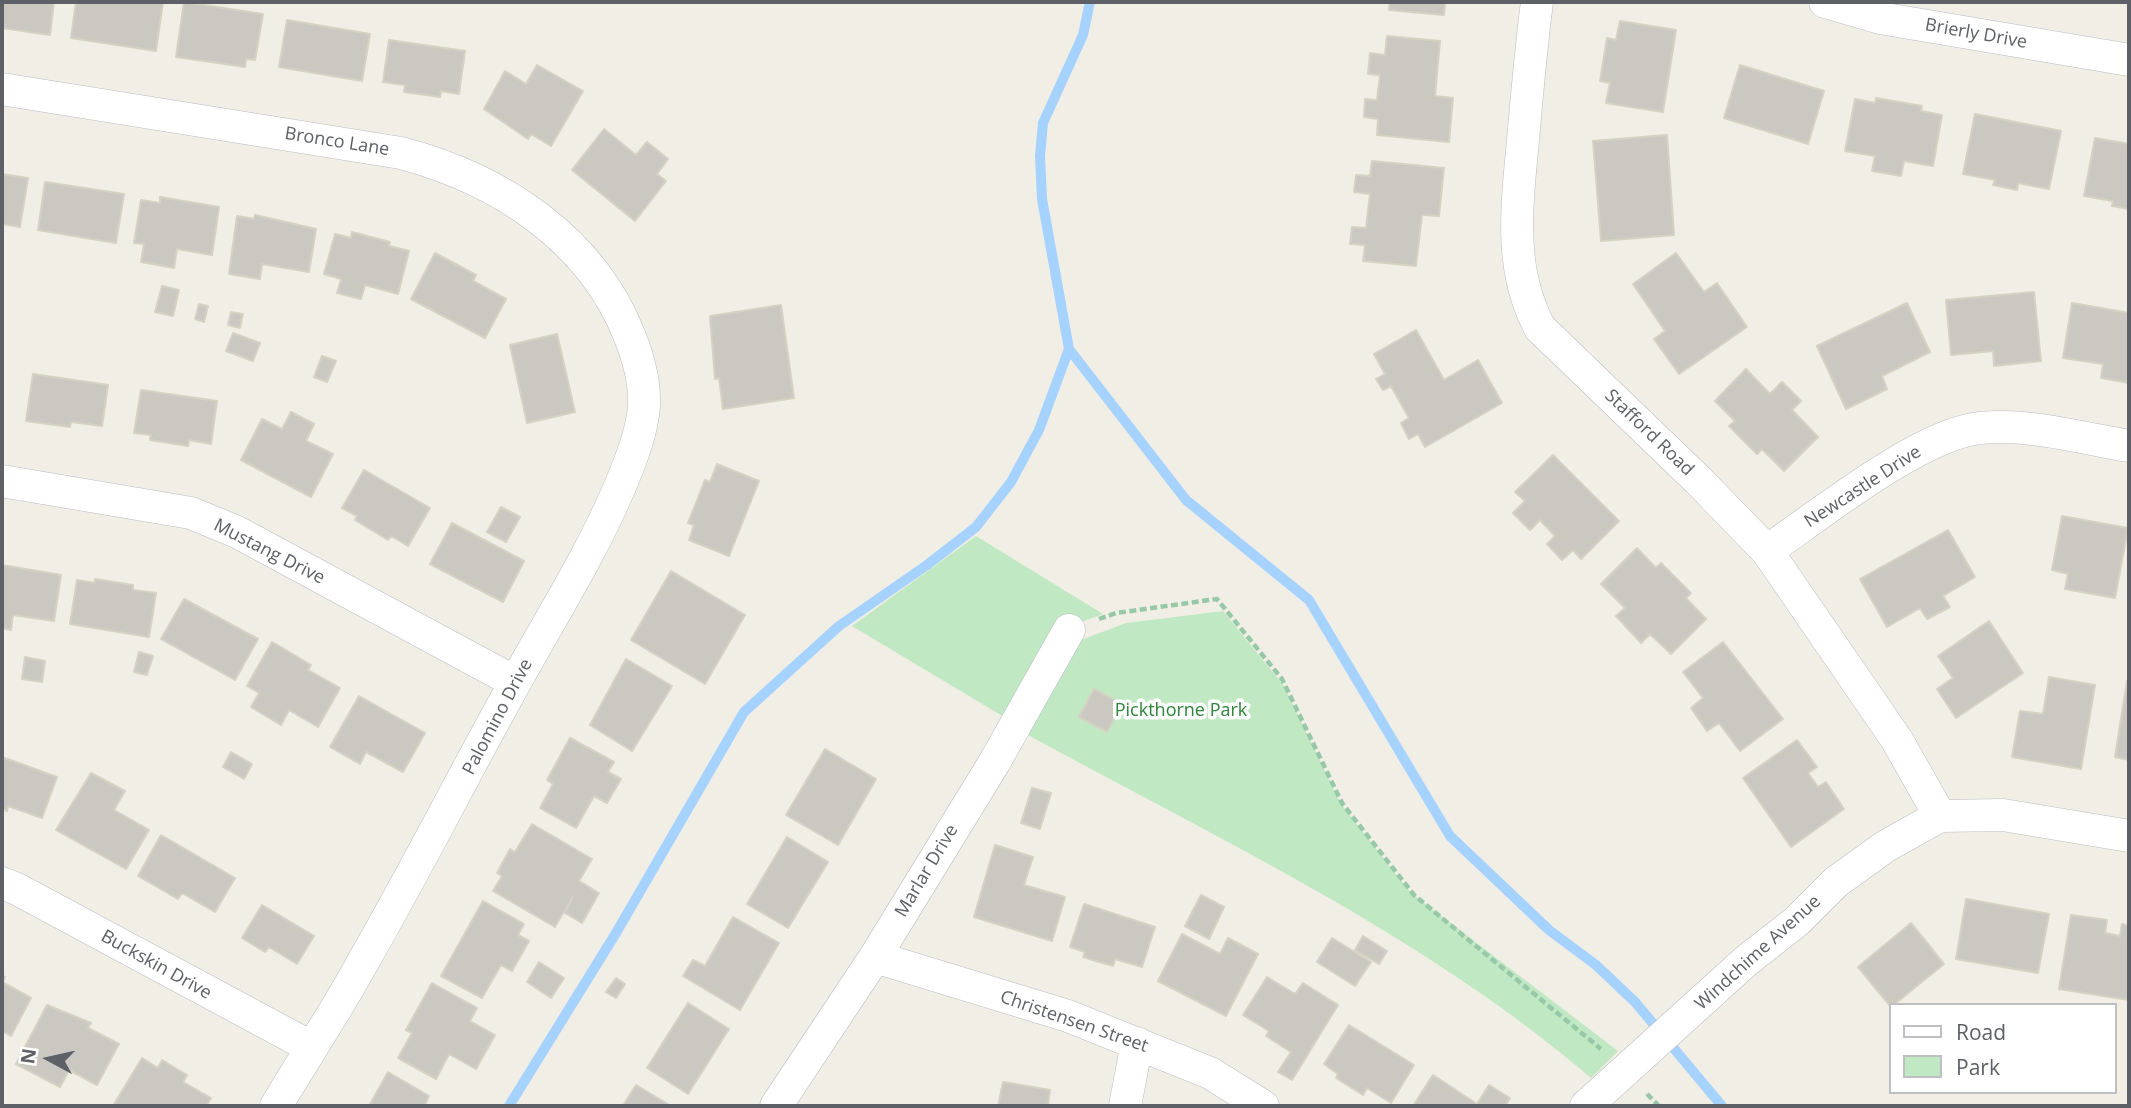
<!DOCTYPE html>
<style>
body{margin:0}
#map{position:relative;width:2131px;height:1108px;overflow:hidden;background:#f0eee5;font-family:"Open Sans",sans-serif}
canvas{display:block}
.frame{position:absolute;inset:0;border:4px solid #5d6066;pointer-events:none}
.legend{position:absolute;left:1889px;top:1003px;width:228px;height:91px;box-sizing:border-box;background:#fff;border:2px solid #bebfc2;margin:0;padding:9px 12px;list-style:none;font-size:21px;color:#5d6066}
.legend li{display:flex;align-items:center;gap:14px;height:35px}
.legend b{width:35px;border:2px solid #bebfc2}
.north{position:absolute;left:14px;top:1024px;width:70px;height:70px;-webkit-text-stroke:5px #fff;paint-order:stroke;rotate:278deg;font-size:19px;font-weight:700;line-height:28px;text-align:center;color:#5d6066}
.north::after{content:'';display:block;margin:auto;width:24px;height:32px;background:#5d6066;clip-path:polygon(50% 0,100% 100%,50% 72%,0 100%)}
</style>
<div id="map">
<canvas width="2131" height="1108"></canvas>
<div class="frame"></div>
<ul class="legend">
<li><b style="height:9px;background:#fff"></b>Road</li>
<li><b style="height:19px;background:#c0e9c3"></b>Park</li>
</ul>
<div class="north">N</div>
</div>
<script>
const context = document.querySelector('canvas').getContext('2d');
context.lineJoin = 'round';
function paint(path, color) { context.fillStyle = color; context.fill(path, 'evenodd'); }
function stroke(path, color, width, dash) { context.strokeStyle = color; context.lineWidth = width; context.lineCap = dash ? 'butt' : 'round'; context.setLineDash(dash || []); context.stroke(path); }
function drawText(font, color, halo, rows, align = 'center') {
  context.font = font + ' "Open Sans",sans-serif'; context.lineWidth = 7; context.setLineDash([]); context.textBaseline = 'middle'; context.strokeStyle = halo; context.fillStyle = color; for (const [text, x, y, turn = 0] of rows) {
    context.save(); context.translate(x, y); context.rotate((+turn || 0) * Math.PI / 180); context.textAlign = isNaN(turn) ? turn : align; if (halo) context.strokeText(text, 0, 0); context.fillText(text, 0, 0); context.restore();
  }
}
const green = new Path2D(`
 M976,536L1103,614L1060,630L1009,720L852,626Z
 M1223,611L1284,686L1341,804L1410,892L1618,1051L1591,1078C1426,936 1218,839 1028,735L1081,640L1126,623Z`);
const stream = new Path2D(`
 M1090,2L1083,35L1043,123L1040,156L1042,199L1069,349L1186,500L1309,600L1450,836L1549,930L1596,965L1635,1002L1722,1106
 M509,1106L616,933L744,712L839,626L927,565L976,527L1011,482L1039,430L1069,349`);
const building = new Path2D(`
 M2,2H54L50,35L2,28Z
 M76,2H163L156,51L71,38Z
 M184,2L263,14L255,60L246,59L245,67L176,57Z
 M1390,2H1445L1444,15L1389,10Z
 M287,20L370,34L362,81L279,67Z
 M1620,21L1676,30L1663,112L1606,103L1610,83L1600,81L1607,38L1616,40Z
 M1387,36L1440,41L1435,96L1453,98L1449,142L1377,135L1378,119L1364,117L1365,99L1377,100L1380,75L1368,74L1370,53L1385,55Z
 M389,40L465,51L459,94L441,91L440,97L404,92L405,85L383,82Z
 M537,65L583,91L551,146L531,134L528,139L484,109L505,71L526,84Z
 M1740,65L1824,91L1808,144L1724,118Z
 M1876,98L1922,106L1921,111L1942,115L1933,166L1904,161L1901,176L1872,171L1875,156L1845,151L1855,99L1875,103Z
 M1975,114L2061,131L2049,189L2018,183L2017,190L1993,185L1995,180L1963,174Z
 M604,129L636,155L647,142L668,159L657,174L666,181L635,221L572,170Z
 M1667,135L1674,235L1601,241L1593,141Z
 M2095,138L2129,144V209L2112,206L2113,201L2084,196Z
 M1372,161L1444,168L1439,216L1422,215L1416,266L1363,261L1365,245L1350,244L1352,227L1366,228L1370,194L1354,192L1356,175L1370,176Z
 M2,174L28,178L20,227L2,224Z
 M45,182L124,194L116,243L38,230Z
 M160,197L219,207L212,255L177,249L174,268L141,262L144,244L134,243L141,200L160,203Z
 M255,215L316,229L309,272L262,264L260,279L229,274L237,216L254,219Z
 M352,232L390,242L389,246L409,251L398,294L365,285L361,299L337,293L341,279L324,274L335,234L351,238Z
 M435,253L476,275L473,281L506,299L485,338L411,299Z
 M1676,253L1704,292L1717,283L1747,327L1679,374L1654,339L1665,331L1633,284Z
 M162,286L179,290L173,316L155,312Z
 M2034,292L2041,361L1994,366L1993,351L1951,355L1946,300Z
 M1907,303L1930,352L1882,376L1887,389L1846,409L1817,346Z
 M2072,303L2129,313V383L2101,378L2103,364L2063,358Z
 M199,304L208,306L204,322L195,319Z
 M781,305L794,398L723,409L719,378L715,379L710,316Z
 M231,312L243,314L240,328L228,325Z
 M1416,330L1444,380L1478,360L1502,403L1425,447L1418,434L1409,439L1401,423L1409,418L1391,386L1383,390L1376,379L1385,374L1374,354Z
 M233,333L260,343L253,361L226,351Z
 M557,334L575,412L527,423L510,345Z
 M322,356L336,361L327,382L314,377Z
 M1746,369L1770,394L1782,382L1801,401L1792,410L1818,437L1784,471L1762,449L1757,454L1729,426L1735,421L1715,401Z
 M33,374L108,385L102,426L71,422L70,427L26,421Z
 M141,390L217,401L211,444L189,440L188,446L150,440L151,435L134,433Z
 M291,412L314,424L306,441L333,454L311,497L241,460L262,419L282,429Z
 M1553,455L1619,521L1581,559L1573,550L1562,560L1547,544L1555,536L1540,520L1530,530L1513,513L1525,501L1515,492Z
 M717,464L759,481L729,556L689,540L694,525L688,523L705,480L710,482Z
 M364,470L430,508L408,546L391,536L388,540L355,520L357,516L342,508Z
 M501,507L520,517L506,542L487,532Z
 M2062,516L2128,528L2115,598L2065,589L2068,574L2052,570Z
 M452,523L524,561L503,602L430,564Z
 M1948,530L1975,577L1943,596L1950,607L1927,619L1920,608L1887,627L1860,579Z
 M1637,548L1656,568L1661,563L1691,593L1686,598L1706,619L1671,654L1650,634L1641,643L1616,616L1625,608L1601,584Z
 M2,565L61,575L54,621L13,615L11,630L2,628Z
 M671,571L745,615L705,684L631,640Z
 M95,579L133,585V590L156,593L149,637L70,624L77,580L95,583Z
 M184,599L258,639L235,680L161,639Z
 M1989,621L2023,673L1956,718L1937,689L1953,678L1938,656Z
 M272,642L311,665L308,670L340,688L318,727L289,710L281,725L251,707L259,693L247,686Z
 M1723,642L1783,719L1740,751L1719,723L1707,731L1691,708L1703,698L1683,672Z
 M139,652L153,656L147,675L134,672Z
 M25,657L45,661L42,682L22,679Z
 M626,659L672,686L632,751L590,725Z
 M2049,677L2095,685L2081,769L2012,757L2020,711L2043,714Z
 M2127,681H2129V760L2115,757Z
 M1094,689L1122,704L1107,732L1079,717Z
 M359,696L425,733L403,772L366,752L360,764L330,747Z
 M570,738L614,762L608,772L621,779L607,803L594,796L576,828L540,808L553,784L547,780Z
 M1797,740L1817,767L1808,773L1818,787L1826,782L1844,809L1791,847L1743,778Z
 M825,749L876,779L838,845L786,815Z
 M231,752L252,764L244,779L223,767Z
 M2,757L57,777L42,818L8,806L7,811L2,809Z
 M91,773L125,791L114,810L149,830L126,869L56,830Z
 M1032,788L1051,793L1040,829L1021,823Z
 M532,824L592,859L579,881L599,893L582,923L565,913L573,896L555,927L493,891L502,876L497,873L510,849L515,852Z
 M161,835L235,878L215,912L182,893L178,899L138,876Z
 M787,837L828,862L788,928L747,904Z
 M995,845L1033,857L1024,885L1065,897L1052,941L974,917Z
 M1201,895L1224,907L1209,939L1185,926Z
 M1966,899L2049,914L2038,973L1956,959Z
 M483,901L524,924L518,935L529,941L512,971L501,965L482,998L441,976Z
 M1084,904L1155,927L1142,967L1115,959L1113,966L1083,957L1085,952L1070,947Z
 M262,905L314,936L297,964L269,947L265,952L242,938Z
 M2071,915L2107,920L2105,933L2120,936L2122,924L2129,926V1000L2059,989Z
 M733,917L779,943L740,1010L683,976L693,960L705,966Z
 M1911,923L1944,964L1891,1007L1858,967Z
 M1182,934L1220,954L1228,938L1258,954L1226,1016L1158,981Z
 M1363,936L1387,951L1379,964L1355,950Z
 M1332,938L1371,962L1355,986L1317,962Z
 M539,962L564,978L551,998L527,982Z
 M2,975L5,977L2,982L31,998L11,1036L2,1031Z
 M1267,977L1295,994L1303,983L1338,1005L1292,1080L1278,1072L1291,1052L1266,1036L1269,1031L1243,1015Z
 M616,978L625,984L616,998L606,992Z
 M432,983L477,1008L470,1021L495,1035L476,1069L449,1054L436,1079L398,1058L412,1033L406,1030Z
 M688,1003L729,1029L688,1094L647,1068Z
 M47,1005L91,1023L88,1028L119,1044L97,1085L69,1070L60,1087L16,1064Z
 M1349,1025L1414,1065L1391,1103L1367,1088L1363,1095L1336,1078L1338,1074L1324,1064Z
 M142,1058L158,1068L162,1060L187,1075L183,1082L211,1098L206,1106H113Z
 M388,1072L429,1096L424,1106H369Z
 M1433,1075L1477,1104L1489,1085L1510,1098L1505,1106H1413Z
 M1003,1082L1050,1090L1048,1106H998Z
 M636,1085L671,1106H623Z`);
const path = new Path2D(`
 M1099,619L1116,613L1217,599L1282,679L1342,803L1414,895L1601,1049
 M1647,1094L1659,1106`);
const minor = new Path2D(`
 M1537,2C1531,48 1527,94 1523,140C1517,205 1508,269 1540,328L1699,481L1767,551L1897,740L1940,816
 M1825,2L1880,18L2129,60
 M2,89L401,153C500,179 592,239 630,337C638,357 645,383 644,406C642,432 631,460 621,484C592,553 552,616 516,681C464,774 417,868 364,960C337,1010 305,1057 276,1106
 M2,481L191,513L237,532L515,682
 M1767,551C1818,516 1920,434 1980,428C2030,423 2080,438 2129,446
 M2,883L17,889L311,1047
 M875,957L1068,1016L1210,1073L1263,1106
 M776,1106L875,957L994,763L1069,630
 M1125,1106L1137,1043
 M1586,1106L1746,961L1797,921L1836,882L1886,846L1940,816L2003,815L2129,836`);
const streetNames = [
 ["Brierly Drive",1976,34,10],
 ["Bronco Lane",337,142,9],
 ["Stafford Road",1649,433,44],
 ["Newcastle Drive",1863,487,-33],
 ["Mustang Drive",269,552,27],
 ["Palomino Drive",498,717,-62],
 ["Marlar Drive",927,871,-59],
 ["Windchime Avenue",1758,953,-42],
 ["Buckskin Drive",156,965,29],
 ["Christensen Street",1074,1022,19]
];
const parkNames = [
 ["Pickthorne Park",1181,711]
];
paint(green, '#c0e9c3');
stroke(stream, '#a6d2ff', 10);
paint(building, '#cbc8c2');
stroke(building, '#d5d1c3', 2);
stroke(minor, '#babcc2', 33);
stroke(path, '#97c8a8', 4.5, [7, 3.5]);
stroke(minor, '#fff', 32);
drawText('18px', '#5d6066', '#fff', streetNames);
drawText('18px', '#2e8439', '#fff', parkNames);
</script>
